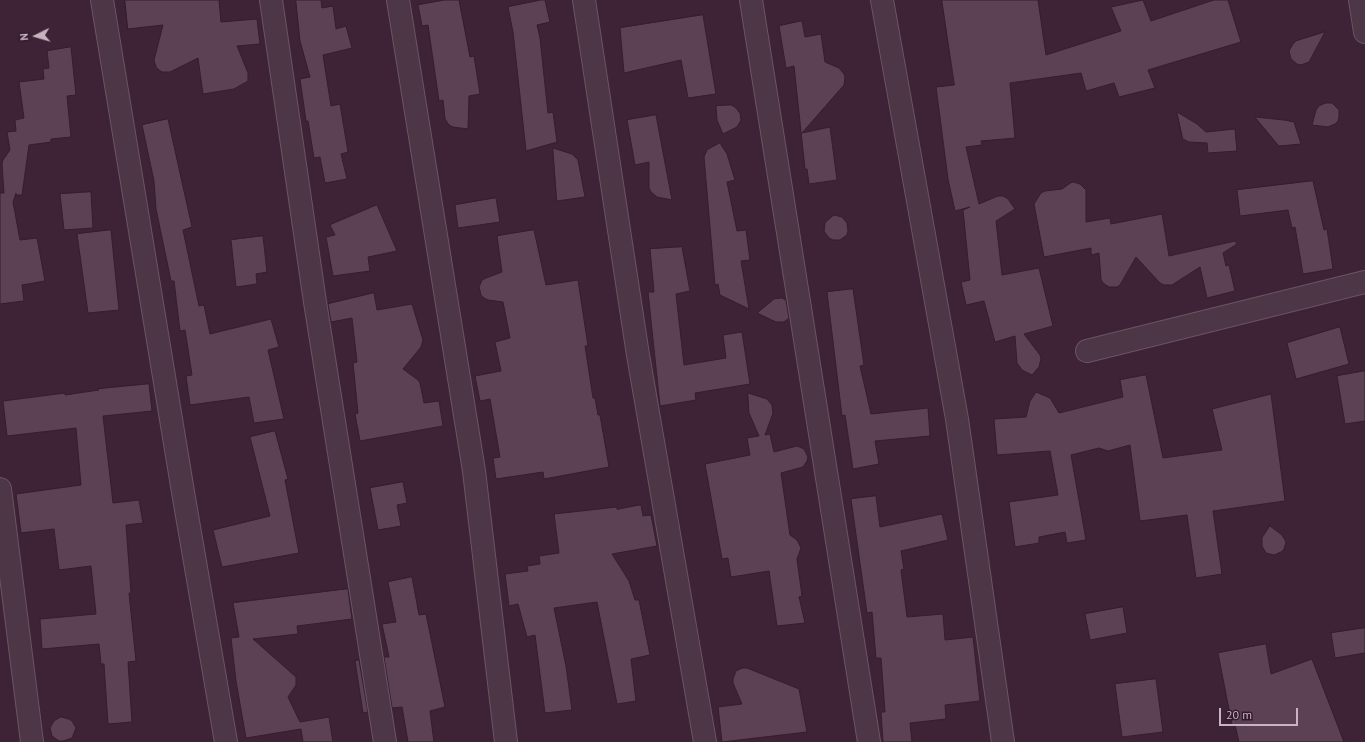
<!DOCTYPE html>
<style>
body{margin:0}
#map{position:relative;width:1365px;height:742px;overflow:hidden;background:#3d2335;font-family:"PT Sans",sans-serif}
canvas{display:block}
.north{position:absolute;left:16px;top:16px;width:40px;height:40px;-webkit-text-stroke:3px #321c2b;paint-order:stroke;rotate:265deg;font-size:11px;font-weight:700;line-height:16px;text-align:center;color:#c8b3c1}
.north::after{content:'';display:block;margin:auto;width:14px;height:18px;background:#c8b3c1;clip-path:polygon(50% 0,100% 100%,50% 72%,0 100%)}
.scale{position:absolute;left:1219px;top:708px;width:79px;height:18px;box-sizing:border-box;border:2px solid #c8b3c1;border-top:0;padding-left:5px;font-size:12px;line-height:14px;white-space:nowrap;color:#c8b3c1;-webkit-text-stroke:3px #321c2b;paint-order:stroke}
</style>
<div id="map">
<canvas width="1365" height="742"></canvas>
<div class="north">N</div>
<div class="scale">20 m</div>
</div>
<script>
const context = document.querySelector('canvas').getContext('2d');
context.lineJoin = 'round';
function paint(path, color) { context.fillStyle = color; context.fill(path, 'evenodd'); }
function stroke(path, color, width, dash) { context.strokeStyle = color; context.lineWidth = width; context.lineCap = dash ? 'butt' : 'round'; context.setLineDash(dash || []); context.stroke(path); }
const building = new Path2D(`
 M125,0H219L221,22L257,19L260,44L237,46L248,73V81L234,89L203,94L198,58L170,72H162L159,70L156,67L154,60L163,25L128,29Z
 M296,0H321L322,8L333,6L336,29L346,26L352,48L323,55L331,106L340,104L348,152L341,154L347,179L325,183L320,157L314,158L308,121H306L300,79L310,77L300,41Z
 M445,0H459L470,57L474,56L480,94L469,96L468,129L453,127L449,125L445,119L443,100L439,101L428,25L422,26L418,5Z
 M541,0H545L550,22L537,25L540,38L548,113L553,112L557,142L526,151L513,32L508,7Z
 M942,0H1038L1046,55L1121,31L1111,7L1143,0L1151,21L1214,0H1228L1241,42L1148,70L1155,88L1119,97L1114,83L1086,91L1081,73L1010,83L1015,138L981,141L982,145L966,147L979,204L998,196H1003L1008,199L1015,209L996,221L1002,275L1039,268L1053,326L1024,334L1040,355L1041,359L1039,367L1032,375L1022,370L1017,363L1015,336L995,342L984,301L966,305L961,282L970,280L963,210L970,207L955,211L948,179L936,87L954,85Z
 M703,15L716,94L688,98L681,60L624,73L620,28Z
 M802,21L805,37L821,34L825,62L839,68L844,74L845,77L844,85L802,133L830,127L837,180L809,184L807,169H805L794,66L786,68L779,26Z
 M1325,32L1309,62L1301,65L1297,64L1291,59L1289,51L1293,44L1296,41Z
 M71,47L76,95L67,96L71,137L51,139V142L29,145L22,195H16V193L13,202L20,240L37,238L45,281L22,285L24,301L0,304V193H4L2,164L3,160L10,150L7,132L16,131L15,120L24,118L19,82L44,79L43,69L49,68L47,51Z
 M1326,103H1332L1339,110V117L1338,121L1335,124L1328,127L1312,125L1316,110L1319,106Z
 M731,105L735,107L740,113L741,120L737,127L723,134L717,120L716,106Z
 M1177,112L1197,124L1206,132L1235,129L1237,151L1208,153L1207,143L1189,142L1183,139Z
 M656,115L659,131L672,200L657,197L651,192L649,188V162L635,165L627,120Z
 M1255,117L1284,120L1294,122L1301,144L1279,146Z
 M168,119L192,227L183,230L199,306L204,305L210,334L271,319L279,347L268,350L284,419L254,423L249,397L190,405L186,376L192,375L185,330L180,331L174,281H171L156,209L154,181L142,125Z
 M720,143L727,154L735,180L727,182L737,231L746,230L750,260L741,261L749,309L720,295L718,284L715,285L704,157L707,150Z
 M553,148L572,154L578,160L585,197L557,201Z
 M1313,181L1324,230L1327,229L1333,269L1303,274L1295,227L1292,228L1288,210L1240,216L1237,190Z
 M1073,182L1080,184L1086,190V222L1110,218L1111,224L1162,214L1169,256L1235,241L1237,244L1223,253L1226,266L1229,265L1235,291L1207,298L1200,267L1172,285H1164L1160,283L1136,257L1120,285L1117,287H1109L1103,283L1101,279L1099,253L1091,255V248L1044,257L1034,204L1041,193L1045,191L1062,189L1069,184Z
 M91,192L93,228L64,230L60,194Z
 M496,198L500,222L458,228L455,205Z
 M377,205L397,251L368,257L370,271L333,276L326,237L335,235L330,225Z
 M834,215L842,217L847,223L848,231L847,235L840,240H833L829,238L824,231L825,223Z
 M111,230L119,310L88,313L77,234Z
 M534,230L546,285L578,280L588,346H585L593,398H595L598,415H600L609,467L544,479L543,472L496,479L493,458L500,457L490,399L480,401L475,376L501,371L495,342L510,338L503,302L488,300L484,298L481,295L479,287L482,280L486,278L502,272L497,236Z
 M263,236L267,272L256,274L257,284L236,287L231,240Z
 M682,247L690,291L676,294L684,365L726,358L723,335L742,332L750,384L695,393L696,400L660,406L648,292H654L650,249Z
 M853,289L864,365L860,366L871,414L928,408L930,436L875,441L879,464L853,469L845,415L842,416L827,292Z
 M374,293L377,310L412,304L423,340L421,347L403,369L418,380L420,383L424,403L439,401L443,426L360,441L355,414L358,413L353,363L357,362L352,318L331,322L328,304Z
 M782,298L786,300L789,318L784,322H776L757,313L774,299Z
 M1340,327L1349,364L1296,379L1287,343Z
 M1365,371V421L1345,424L1337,376Z
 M1146,375L1163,458L1222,450L1212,409L1271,394L1285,501L1213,511L1222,574L1196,578L1187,515L1140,521L1130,445L1108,451L1099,448L1071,455L1086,540L1067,543L1065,532L1039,537V543L1015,547L1009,502L1058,495L1050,451L997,455L994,419L1026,417L1030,401L1036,392L1050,398L1059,413L1123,397L1120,380Z
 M149,384L152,411L103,416L113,503L139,500L143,523L126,525L131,593H129L136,661L128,662L132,722L108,724L104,664H101L99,644L42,649L40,619L96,614L91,566L59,570L54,529L21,533L16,494L81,485L76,428L7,436L3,401L65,393V395L99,390L98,389Z
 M748,393L767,399L772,405L773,413L765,435L770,434L774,452L797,446L804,449L808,457L807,461L803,467L781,473L790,535L797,540L801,548L797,559L802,596L799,597L805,623L777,626L769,571L731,577L728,558L722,559L705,464L750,455L747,438L759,436L749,413Z
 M275,431L288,479L285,480L299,553L222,567L213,530L270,516L250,437Z
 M403,482L407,503L397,505L401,526L378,530L370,488Z
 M876,496L880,527L942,514L948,540L901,551L904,569L901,570L907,617L943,614L945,640L973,637L980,701L945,705L946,719L910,723L912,742H883L881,712H885L881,658H876L872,612L867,613L851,499Z
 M641,505L643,516L651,515L657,546L612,554L629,581L635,600H639L650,655L631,659L636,701L617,704L597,602L554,608L566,666L572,710L545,713L535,635L527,637L518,604L509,606L505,574L528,571L527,566L540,564L539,556L559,553L554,514L617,507V509Z
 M1270,526L1282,535L1286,542L1284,549L1281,552L1274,555L1266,553L1262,546V538Z
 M412,577L419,615L426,614L445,707L430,711L434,742H408L402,707L392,708L384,657H389L382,624L396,622L388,582Z
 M348,589L352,619L297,626L298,634L253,639L296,677V685L288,697L300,722L329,717L333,742H303L301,729L246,738L236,681L231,638L239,637L233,603Z
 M1123,607L1127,633L1090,640L1085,614Z
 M1365,628V653L1335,658L1331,633Z
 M1266,644L1271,674L1312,659L1344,742H1239L1235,725H1232L1218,653Z
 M359,660L368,712L363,713L355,661Z
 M743,668H747L799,689L807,732L722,742L718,707L742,704L733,683V679L736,671Z
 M1156,679L1163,732L1122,737L1115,684Z
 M61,717L69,719L72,721L76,728L72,738L63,741H59L52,736L50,728L54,721Z`);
const minor = new Path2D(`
 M102,0L184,498L226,742
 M271,0L315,302L385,742
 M398,0L474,471L506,742
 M584,0L638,355L705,742
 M751,0L869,742
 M882,0L957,419L1003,742
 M1360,0L1365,32
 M1087,351L1365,282
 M0,489L32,742`);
paint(building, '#5c4054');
stroke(building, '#341e2d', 1);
stroke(minor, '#6b5564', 24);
stroke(minor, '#4d3746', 22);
</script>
